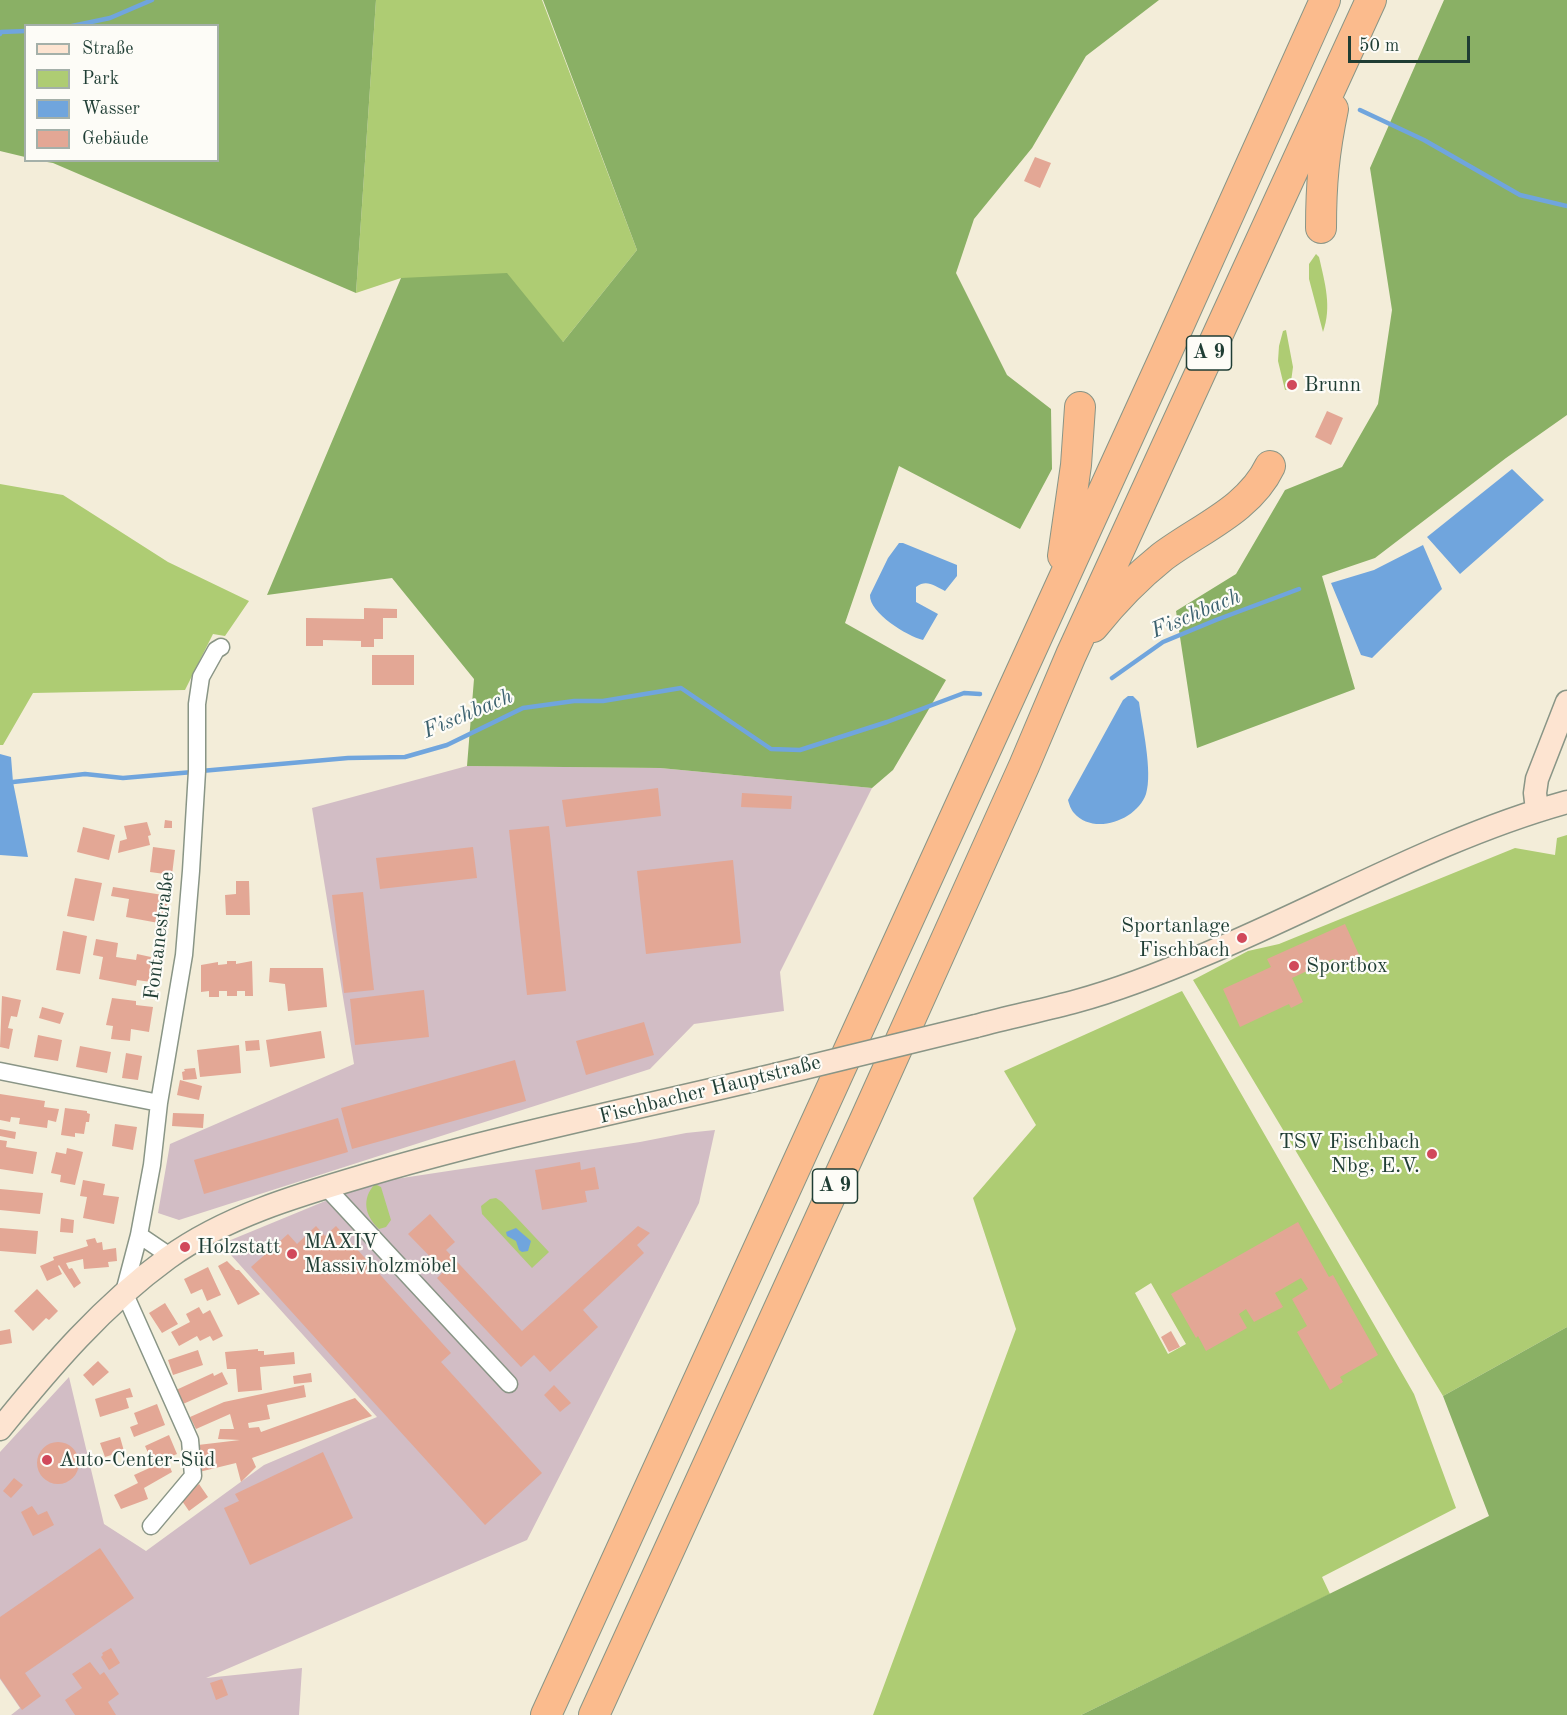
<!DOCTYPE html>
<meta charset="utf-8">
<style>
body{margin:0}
#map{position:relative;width:1567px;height:1715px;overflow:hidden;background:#f3edd9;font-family:"Old Standard TT",serif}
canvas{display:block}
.legend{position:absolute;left:24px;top:24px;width:195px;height:138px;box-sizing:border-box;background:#fdfcf7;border:2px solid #a4b0a9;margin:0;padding:8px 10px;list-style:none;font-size:18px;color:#1f3d34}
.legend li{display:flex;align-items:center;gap:12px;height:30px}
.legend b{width:30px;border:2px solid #a4b0a9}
.scale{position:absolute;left:1348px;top:36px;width:122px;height:27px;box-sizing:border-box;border:3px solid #1f3d34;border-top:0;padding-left:8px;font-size:18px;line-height:21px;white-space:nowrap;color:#1f3d34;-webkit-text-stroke:4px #fdfcf7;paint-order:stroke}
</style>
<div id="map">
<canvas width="1567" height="1715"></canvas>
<ul class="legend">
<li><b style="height:8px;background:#fde4d1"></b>Straße</li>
<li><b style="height:16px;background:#aecc73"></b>Park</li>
<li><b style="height:16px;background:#70a5dd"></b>Wasser</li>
<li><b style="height:16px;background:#e3a795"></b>Gebäude</li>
</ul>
<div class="scale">50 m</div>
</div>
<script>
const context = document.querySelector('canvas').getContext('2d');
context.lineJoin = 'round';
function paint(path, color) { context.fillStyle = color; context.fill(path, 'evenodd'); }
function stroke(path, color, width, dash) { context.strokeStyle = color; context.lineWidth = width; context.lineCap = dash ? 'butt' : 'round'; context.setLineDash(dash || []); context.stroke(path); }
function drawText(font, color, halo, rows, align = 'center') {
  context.font = font + ' "Old Standard TT",serif'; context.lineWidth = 4.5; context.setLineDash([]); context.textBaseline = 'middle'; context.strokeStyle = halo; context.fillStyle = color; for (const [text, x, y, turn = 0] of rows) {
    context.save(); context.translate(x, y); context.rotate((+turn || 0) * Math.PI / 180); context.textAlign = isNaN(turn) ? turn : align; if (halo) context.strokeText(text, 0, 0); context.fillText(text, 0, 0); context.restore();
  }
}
const industrial = new Path2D(`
 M467,766L660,768L872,788L780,972L784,1011L694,1024L650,1069L179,1220L158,1213L170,1144L354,1064L312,808Z
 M715,1130L699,1203L527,1540L206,1678L302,1668L299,1715H11L20,1708L0,1679V1452L69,1377L104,1524L146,1551L264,1465L377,1417L221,1244L369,1183L640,1142L686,1133Z`);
const green = new Path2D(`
 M376,0H542L637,250L563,342L401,278L356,293Z
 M1316,254L1319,257C1325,283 1332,307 1323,332L1309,279V264Z
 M1286,330L1293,367L1290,389L1285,390L1278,361L1279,346L1283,331Z
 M0,484L63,495L168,562L249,601L225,636L213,634L185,690L33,693L3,745H0Z
 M1567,835V1327L1443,1396L1193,980L1248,951L1279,944L1515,848L1555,855L1557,838Z
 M1182,991L1414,1394L1456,1508L1322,1577L1330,1594L1081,1715H873L1016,1329L973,1198L1036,1125L1004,1071ZM1151,1283L1186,1344L1168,1354L1135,1293Z
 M375,1184L381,1187L391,1220L386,1227L379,1229C365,1216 361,1199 375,1184Z
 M496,1198L502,1202L549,1252L532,1268L482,1214L481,1206L490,1199Z`);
const forest = new Path2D(`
 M0,0H376L356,293L53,163L41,161L218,160V26H26L25,157L0,151Z
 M543,0H1159L1086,56L1032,148L974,219L956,273L1007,375L1051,409L1052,469L1020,529L899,466L845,623L946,680L893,770L872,788L660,768L467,766L474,679L392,578L267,595L401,278L507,273L563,342L637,250Z
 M1444,0H1567V415L1506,458L1375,558L1322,576L1355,689L1197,748L1176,611L1236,574L1285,490L1342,467L1378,404L1392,310L1370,168Z
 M1567,1327V1715H1081L1489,1516L1443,1396Z`);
const water = new Path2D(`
 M1512,469L1544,500L1460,574L1427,537Z
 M899,543H903L957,565V576L945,591C934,586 927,579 916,587V602L938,614L923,640C907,636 869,613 870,595L888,558Z
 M1423,545L1442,589L1372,658L1361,655L1331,583L1374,570Z
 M1128,696H1133L1139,702C1142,725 1153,772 1146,794C1137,820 1094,836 1074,813C1071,810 1069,804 1068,800L1123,700Z
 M0,754L11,757L13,782L28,857L0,855Z
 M516,1228L531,1241L528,1251L522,1252L519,1250L516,1241L507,1236L506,1232Z`);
const stream = new Path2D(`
 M72,26L110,18L152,0
 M0,34L1,32L26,31
 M1360,110L1424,140L1520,195L1567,206
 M1112,678L1163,642L1216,620L1299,589
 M201,771L348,758L405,757L447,745L523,708L574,701H603L681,688L771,749L800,750L887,722L964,693L980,694
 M13,782L85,774L123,778L193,772`);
const building = new Path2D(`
 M1035,157L1051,163L1040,188L1024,181Z
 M1327,411L1343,418L1331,445L1315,437Z
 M364,608L397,609V618H383V639H374V647H361V641L323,640V646H306V618L364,619Z
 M372,655H414V685H372Z
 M658,788L661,816L566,827L562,800Z
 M742,793L792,796L791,809L741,807Z
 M165,820L172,821V828H164Z
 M147,822L151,835L148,836L150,845L118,853L120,841L127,839L124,826Z
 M549,826L566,991L527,995L509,830Z
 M83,827L115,835L109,860L77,852Z
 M153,847L175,850L172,875L150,872Z
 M473,847L477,878L380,889L376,858Z
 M733,860L741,943L646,954L637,871Z
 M75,878L102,883L94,921L67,916Z
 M236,881H249L250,915H226L225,895L236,894Z
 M113,887L169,896L164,924L126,917L129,899L111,896Z
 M363,892L374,990L344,993L332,895Z
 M1345,924L1360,957L1342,965L1341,962L1335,965L1333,959L1292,978L1303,1002L1291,1008L1289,1004L1240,1027L1223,989L1271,967L1267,959Z
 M63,931L87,936L80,974L56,970Z
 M96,939L118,943L116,957L136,960L137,954L151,957L150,961L161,963L158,983L137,980L136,986L99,979L103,957L93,955Z
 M227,961H236V964L252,961L253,996H245V991H237V996H227V991H219V997H209V991L201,992V965L218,962V965L227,964Z
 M270,968H323L327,1007L288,1011L285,984L269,982Z
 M424,990L429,1037L355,1045L350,999Z
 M2,996L21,1000L17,1017L11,1016L8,1028L13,1029L9,1049L0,1047Z
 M112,998L136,1001V1005L153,1007L149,1032L131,1029L130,1041L111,1039L113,1026L106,1025Z
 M42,1007L64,1013L60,1024L39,1018Z
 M644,1022L654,1055L586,1075L576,1041Z
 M321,1031L325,1058L270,1067L266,1040Z
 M38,1035L62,1040L58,1061L34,1057Z
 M259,1040L260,1050L246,1051L245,1041Z
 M239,1045L241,1073L200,1077L197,1050Z
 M80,1046L111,1052L107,1073L76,1067Z
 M126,1053L142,1056L138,1080L122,1078Z
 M515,1060L526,1101L352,1149L341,1108Z
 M195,1068L197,1079L183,1080L182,1072L185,1071L184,1069Z
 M180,1080L202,1086L199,1100L177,1095Z
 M0,1094L45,1101L44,1107L59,1109L56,1122L48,1120L47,1128L19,1124L20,1118L11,1117L10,1122L0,1120Z
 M65,1108L87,1111V1113L90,1114L89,1122H86L84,1134L75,1133V1137L61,1135Z
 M173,1113L204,1114L203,1128L172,1126Z
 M338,1118L348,1152L204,1194L194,1160Z
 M115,1124L137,1127L133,1150L112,1146Z
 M0,1129L16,1132L15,1139L0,1136Z
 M0,1140L7,1141L6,1147L37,1152L33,1174L0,1169Z
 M67,1148L83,1152L75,1185L60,1182L61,1175L51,1173L56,1152L66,1154Z
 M580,1162L581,1170L595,1167L599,1189L585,1191L587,1202L542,1210L535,1170Z
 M83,1180L105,1184L103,1195L119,1197L114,1224L83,1218L87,1197L80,1196Z
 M0,1189L43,1193L40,1214L0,1210Z
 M430,1214L455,1242L446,1250L522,1331L638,1226L650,1233L637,1245L644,1253L583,1310L598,1327L550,1372L534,1355L521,1367L437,1278L444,1271L408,1234Z
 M61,1218L74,1220L73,1233L60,1232Z
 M1298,1222L1329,1277L1333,1275L1378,1355L1340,1377L1343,1382L1330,1390L1297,1332L1307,1326L1292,1299L1308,1289L1301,1278L1275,1293L1283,1307L1254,1322L1246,1309L1239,1314L1247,1328L1206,1351L1198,1336L1196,1338L1171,1294Z
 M316,1226L325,1236L336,1226L451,1353L441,1362L542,1473L485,1525L251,1267L288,1234L297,1244Z
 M0,1228L38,1231L36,1254L0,1251Z
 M95,1238L97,1243L102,1242L103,1250L116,1248L117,1261L108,1262L109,1267L84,1269L83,1259L66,1263L69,1269L72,1268L81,1283L74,1288L59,1265L58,1266L62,1274L47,1281L40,1266L54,1260L53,1257L88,1246L86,1240Z
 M227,1261L236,1270H239L260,1294L238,1305L218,1266Z
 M208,1267L221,1295L207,1301L202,1289L191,1294L184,1279Z
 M37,1289L58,1311L49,1320L46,1318L33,1331L14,1311Z
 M165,1303L178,1324L162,1333L149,1313Z
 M199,1307L203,1314L210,1310L223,1336L213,1341L210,1336L200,1341L197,1336L179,1346L171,1332L190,1322L186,1314Z
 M10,1329L12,1343L0,1345V1331Z
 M1171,1331L1180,1347L1169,1352L1161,1337Z
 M258,1349V1351H264V1355L294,1352L295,1364L260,1367L262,1390L238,1392L236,1369H227L225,1352Z
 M198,1350L203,1365L173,1375L168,1360Z
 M98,1361L109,1372L93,1386L83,1375Z
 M222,1372L228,1384L183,1404L176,1390L213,1373L214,1376Z
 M311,1373L312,1382L294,1384L293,1376Z
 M304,1385L306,1397L267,1405L270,1419L248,1423L249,1428L259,1427L261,1432L355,1398L372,1416L252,1458L256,1467L241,1482L236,1463L199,1472L198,1445L240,1440L218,1439L220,1429H234L230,1414L196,1429L190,1417L224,1402Z
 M554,1385L571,1403L560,1412L544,1395Z
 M130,1388L133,1397L126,1398L129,1408L100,1417L95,1399Z
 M157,1404L165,1425L134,1437L130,1427L138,1424L134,1413Z
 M169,1435L177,1454L153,1464L145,1446Z
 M120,1437L124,1451L105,1457L100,1443Z
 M37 1463a21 21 0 1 1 42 0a21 21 0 1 1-42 0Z
 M323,1452L353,1518L250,1565L224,1508L239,1501L235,1494Z
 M167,1460L172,1472L144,1488L148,1499L121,1509L114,1495L138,1483L134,1475Z
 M14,1478L23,1485L11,1498L3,1491Z
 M199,1484L208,1497L189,1511L180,1498Z
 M32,1506L38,1515L47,1511L54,1525L33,1536L21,1512Z
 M100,1548L134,1598L25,1673L41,1696L22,1710L0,1678V1617Z
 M111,1648L120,1663L109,1670L101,1657L103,1655L102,1653Z
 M90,1662L100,1675L104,1672L119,1694L108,1702L116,1715H75L65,1700L82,1688L72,1674Z
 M222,1679L228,1695L216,1700L210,1683Z`);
const street = new Path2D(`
 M0,1071L159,1103
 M326,1187L509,1384
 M139,1235L170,1256
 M151,1526L193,1476L190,1440L124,1292L139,1235L152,1165L159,1103L184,955L191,871L197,771V704L201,677L216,650L221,647`);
const secondary = new Path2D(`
 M1537,810L1535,793L1537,779L1567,702
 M976,1026C1009,1017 1044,1010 1077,1001C1121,989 1164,972 1206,954C1326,904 1441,837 1567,802
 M0,1429C51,1366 102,1306 168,1258C229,1214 306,1193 377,1172C508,1134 642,1107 775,1075`);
const highway = new Path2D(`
 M1321,228C1321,184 1324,152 1333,109
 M1063,556L1076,465L1080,407
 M1093,627C1113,602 1137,577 1162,557C1199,529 1249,510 1270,466
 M546,1715L1165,356L1325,0
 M594,1715L864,1122L1024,766L1071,655L1371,0`);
const secondaryBridge = new Path2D(`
 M775,1075L976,1026`);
const markers = [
 [1292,385,6,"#d1495b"],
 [1242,938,6,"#d1495b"],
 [1294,966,6,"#d1495b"],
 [1432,1154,6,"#d1495b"],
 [185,1247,6,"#d1495b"],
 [292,1254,6,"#d1495b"],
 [47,1460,6,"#d1495b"]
];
const shields = [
 [1209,353,45],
 [835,1186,45]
];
const shieldNames = [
 ["A 9",1209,353],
 ["A 9",835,1186]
];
const poiNames = [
 ["Brunn",1304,385],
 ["Sportanlage",1230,926,"right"],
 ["Fischbach",1230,950,"right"],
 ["Sportbox",1306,966],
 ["TSV Fischbach",1420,1142,"right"],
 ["Nbg, E.V.",1420,1166,"right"],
 ["MAXIV",304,1242],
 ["Massivholzmöbel",304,1266],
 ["Holzstatt",197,1247],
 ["Auto-Center-Süd",59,1460]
];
const streetNames = [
 ["Fontanestraße",160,936,-83],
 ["Fischbacher Hauptstraße",710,1090,-14]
];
const waterNames = [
 ["Fischbach",1196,614,-23],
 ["Fischbach",468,714,-23]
];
paint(industrial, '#d2bdc5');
paint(green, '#aecc73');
paint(forest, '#8ab065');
paint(water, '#70a5dd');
stroke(stream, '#70a5dd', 4.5);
paint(building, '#e3a795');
stroke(street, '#899586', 19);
stroke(secondary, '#899586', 25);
stroke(highway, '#899586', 32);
stroke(street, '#fff', 16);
stroke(secondary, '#fde4d1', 22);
stroke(highway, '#fbbb8d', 30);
stroke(secondaryBridge, '#899586', 25, []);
stroke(secondaryBridge, '#fde4d1', 22);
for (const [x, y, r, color] of markers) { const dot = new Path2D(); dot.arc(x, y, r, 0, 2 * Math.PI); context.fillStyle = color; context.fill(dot); stroke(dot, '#fdfcf7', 2); }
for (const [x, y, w] of shields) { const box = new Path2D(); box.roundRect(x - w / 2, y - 17, w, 34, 4.5); context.fillStyle = '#fdfcf7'; context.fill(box); stroke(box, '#1f3d34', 1.5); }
drawText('bold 20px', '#1f3d34', null, shieldNames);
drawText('21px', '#1f3d34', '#fdfcf7', poiNames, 'left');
drawText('21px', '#1f3d34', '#fdfcf7', streetNames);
drawText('italic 22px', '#3b616f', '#fdfcf7', waterNames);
</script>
